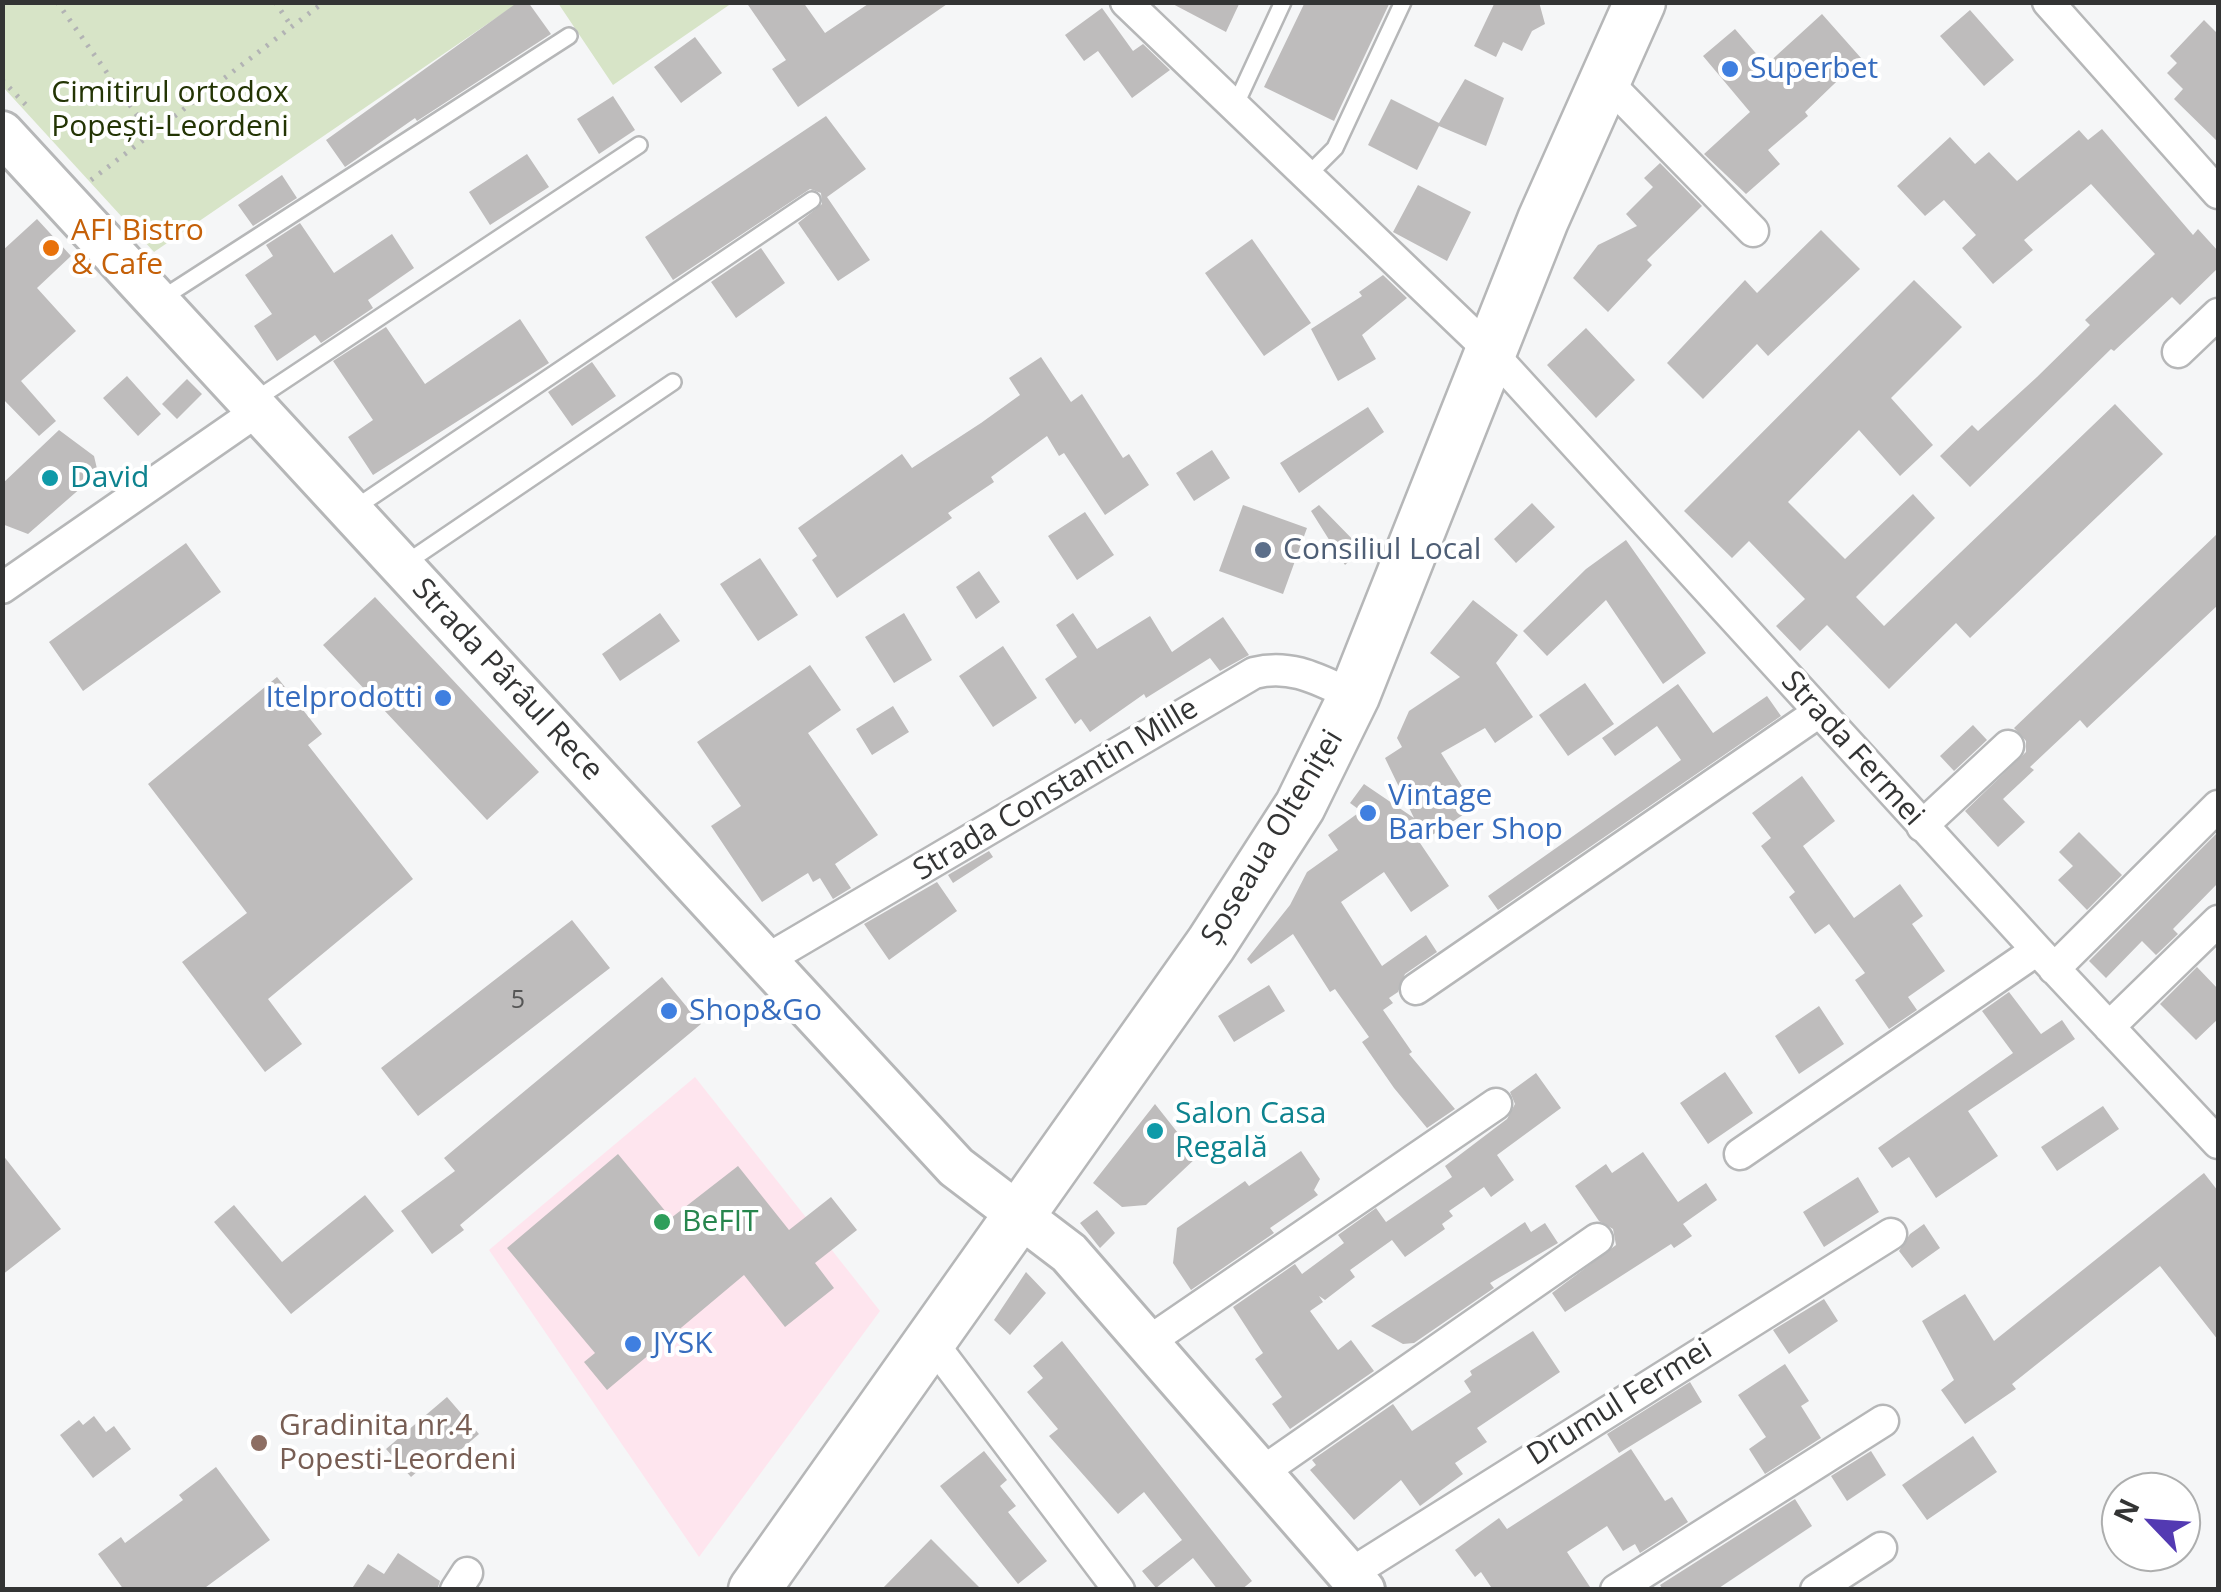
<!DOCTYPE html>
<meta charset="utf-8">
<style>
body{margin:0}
#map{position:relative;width:2221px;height:1592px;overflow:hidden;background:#f5f6f7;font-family:"Open Sans",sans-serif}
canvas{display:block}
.frame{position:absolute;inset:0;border:5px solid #333434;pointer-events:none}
.north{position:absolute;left:2101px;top:1472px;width:100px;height:100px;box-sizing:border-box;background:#fff;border:2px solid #adaeae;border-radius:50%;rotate:295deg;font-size:28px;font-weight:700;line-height:40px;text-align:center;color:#333434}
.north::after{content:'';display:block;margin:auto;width:35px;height:45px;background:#533ab2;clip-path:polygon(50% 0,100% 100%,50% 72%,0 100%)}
</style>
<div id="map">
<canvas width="2221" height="1592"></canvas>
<div class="frame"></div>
<div class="north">N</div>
</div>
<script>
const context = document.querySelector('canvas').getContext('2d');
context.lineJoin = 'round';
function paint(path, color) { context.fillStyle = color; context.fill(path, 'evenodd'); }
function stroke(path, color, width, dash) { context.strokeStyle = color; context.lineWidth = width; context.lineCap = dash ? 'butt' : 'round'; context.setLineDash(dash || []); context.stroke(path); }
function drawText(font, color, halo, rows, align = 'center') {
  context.font = font + ' "Open Sans",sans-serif'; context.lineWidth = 8; context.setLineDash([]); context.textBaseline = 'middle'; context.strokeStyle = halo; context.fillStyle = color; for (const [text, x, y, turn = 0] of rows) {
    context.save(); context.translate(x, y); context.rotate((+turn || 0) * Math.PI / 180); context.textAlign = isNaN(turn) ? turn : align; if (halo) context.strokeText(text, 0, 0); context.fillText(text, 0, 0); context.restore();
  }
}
const commercial = new Path2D(`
 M695,1077L880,1311L699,1557L489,1250Z`);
const green = new Path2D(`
 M3,3H518L154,252L3,87Z
 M558,3H732L613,85Z`);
const building = new Path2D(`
 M518,2H528L551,34L417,121L415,118L345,167L326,140Z
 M746,2H803L825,33L871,2H950L798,107L772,69L786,60Z
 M1169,2H1240L1226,32Z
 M1305,2H1390L1334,121L1264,87Z
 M1495,2H1539L1545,24L1532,31L1522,51L1503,42L1496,57L1474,46Z
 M1102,8L1133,51L1143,44L1170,70L1132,98L1098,51L1084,61L1065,35Z
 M1970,10L2014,60L1984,86L1940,36Z
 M1822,14L1861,58L1805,112L1808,116L1768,150L1780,164L1746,194L1704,154L1750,112L1703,56L1735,29L1766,65Z
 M2204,20L2218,34V142L2174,99L2183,89L2167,73L2177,63L2170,56Z
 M695,37L722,73L681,103L654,67Z
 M1465,79L1504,98L1486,146L1439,126L1417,170L1368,145L1391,99L1439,123Z
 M613,96L635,130L599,154L577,119Z
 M826,116L866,169L827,197L870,260L838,281L798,223L822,204L821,193L810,189L673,280L645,237Z
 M2102,129L2193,235L2198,229L2218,251V268L2180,305L2172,297L2114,351L2111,349L1970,487L1940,456L1972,425L1978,431L2037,377L2090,325L2085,320L2155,254L2091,184L2024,240L2033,250L1993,284L1962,248L1976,235L1944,200L1925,216L1897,186L1950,137L1975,164L1989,152L2017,181L2079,130L2088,140Z
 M527,154L549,187L490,225L469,192Z
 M1660,163L1702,206L1647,260L1652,265L1608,312L1573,278L1598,245L1637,226L1626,214L1653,187L1644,178Z
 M282,175L297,198L253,226L238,205Z
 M1418,185L1471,212L1447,261L1393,232Z
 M37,219L71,256L37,288L76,331L21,381L56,421L39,436L2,398V251Z
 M300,223L334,273L392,234L414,268L368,300L373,308L321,343L315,335L277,361L254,326L272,314L245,275L273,256L266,245Z
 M1821,230L1860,269L1768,356L1757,344L1703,399L1667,363L1745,280L1757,293Z
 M1252,239L1311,323L1264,356L1205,273Z
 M761,248L785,283L736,318L711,282Z
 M1383,275L1407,298L1362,335L1376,359L1338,381L1311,329L1362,296L1359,292Z
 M1914,280L1962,327L1891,398L1933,445L1900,476L1859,430L1788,502L1845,559L1913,494L1935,518L1856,597L1884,626L2115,404L2163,454L1970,638L1956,623L1889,689L1827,625L1800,651L1776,626L1805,599L1749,541L1732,558L1684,511Z
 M520,319L549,363L373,475L348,437L373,420L333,361L386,327L425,384Z
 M1586,328L1635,380L1596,418L1547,365Z
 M1041,357L1071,402L1082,394L1123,458L1129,454L1149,485L1105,515L1064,453L1059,456L1047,436L991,477L994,482L948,513L952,518L837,598L812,560L817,556L798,528L902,454L912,468L981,423L1020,395L1009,378Z
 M592,362L616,396L572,426L548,392Z
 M127,376L161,414L138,436L103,398Z
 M187,379L202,394L177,419L162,404Z
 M1368,407L1384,432L1299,493L1280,463Z
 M59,430L94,456L98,473L28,534L2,524V484Z
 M1212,450L1230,478L1194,501L1176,473Z
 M1532,503L1555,527L1516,563L1494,539Z
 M1243,505L1307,528L1283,594L1219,571Z
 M1319,505L1362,549L1345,565L1311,511Z
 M1085,512L1114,555L1077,580L1048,536Z
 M2218,533V605L2087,728L2080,720L2030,767L2034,770L2003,799L2025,822L1998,847L1965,811L2026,752V741L2014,728Z
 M1626,540L1706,653L1663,684L1606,600L1547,656L1523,631L1586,569Z
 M186,543L221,592L83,691L49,642Z
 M760,558L798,615L758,641L720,584Z
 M979,571L1000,602L976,619L956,587Z
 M375,597L539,772L487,820L323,645Z
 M1473,600L1518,635L1496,663L1533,717L1495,743L1485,728L1441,753L1475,807L1420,843L1449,886L1411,912L1384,872L1341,902L1382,966L1426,935L1437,952L1405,974L1398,992L1389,998L1393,1003L1383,1010L1412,1052L1409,1054L1455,1109L1427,1128L1394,1088L1362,1042L1369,1037L1335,989L1330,992L1293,934L1251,964L1247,959L1290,905L1307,872L1338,850L1328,835L1361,811L1350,803L1364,784L1414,818L1385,758L1402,747L1397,738L1409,711L1460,677L1430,653Z
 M660,613L680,641L620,681L602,654Z
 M904,613L932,660L894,683L865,637Z
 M1073,613L1097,649L1150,616L1172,652L1223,617L1249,655L1220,671L1210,658L1146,698L1144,694L1090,732L1081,719L1075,724L1045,679L1077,657L1056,625Z
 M1003,646L1037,698L993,727L959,676Z
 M810,665L841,710L808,733L878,835L835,864L851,888L833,899L820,878L813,882L808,873L762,902L711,826L741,806L697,742Z
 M277,677L322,734L308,745L413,879L268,999L302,1044L265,1072L182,962L247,913L148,784Z
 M1585,683L1614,724L1568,756L1539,715Z
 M1678,684L1713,733L1767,696L1781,716L1498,910L1488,896L1681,760L1657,726L1615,756L1602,738Z
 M893,706L909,732L872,755L856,729Z
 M1973,725L1987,740L1954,771L1940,756Z
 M1802,776L1835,821L1803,846L1854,918L1900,884L1923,916L1912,924L1945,971L1908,997L1917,1010L1889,1029L1855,980L1865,973L1829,924L1815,934L1789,897L1795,892L1761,846L1771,838L1752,813Z
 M2079,832L2122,875L2087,910L2058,880L2073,866L2059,852Z
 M2218,832V883L2173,929L2178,934L2156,955L2142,941L2106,978L2089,961Z
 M989,851L993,857L953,883L948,875Z
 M937,882L957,911L889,960L864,924Z
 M572,920L610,968L418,1116L381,1068Z
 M2197,967L2218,989V1019L2196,1040L2160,1004Z
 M662,977L701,1024L460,1225L464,1230L432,1254L401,1211L455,1171L444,1158Z
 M1269,985L1285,1011L1234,1042L1218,1016Z
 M2009,992L2041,1034L2062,1020L2075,1039L1968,1111L1998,1156L1936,1198L1909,1157L1892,1168L1878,1148L2013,1053L1982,1011Z
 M1819,1006L1844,1044L1799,1074L1775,1036Z
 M1725,1072L1753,1113L1708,1144L1680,1103Z
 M1536,1073L1561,1108L1497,1155L1514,1180L1491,1197L1484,1187L1449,1211L1453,1216L1442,1224L1445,1229L1405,1257L1392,1240L1350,1270L1355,1277L1325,1300L1319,1296L1323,1302L1310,1311L1338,1350L1351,1340L1374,1371L1290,1429L1272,1404L1282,1397L1255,1359L1263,1353L1233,1307L1295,1264L1302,1274L1344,1243L1338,1235L1376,1208L1386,1222L1452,1177L1445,1166L1507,1119L1515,1104L1510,1092Z
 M1155,1104L1197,1157L1146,1205L1122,1207L1093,1183Z
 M2103,1106L2119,1129L2057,1171L2041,1147Z
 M1301,1151L1320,1179L1314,1190L1318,1195L1270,1228L1274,1233L1191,1290L1173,1263L1177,1228L1245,1181L1249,1186Z
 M1643,1152L1678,1202L1706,1183L1717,1200L1683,1224L1692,1236L1674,1248L1671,1244L1565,1312L1552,1293L1616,1245L1613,1229L1599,1221L1575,1186L1606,1164L1612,1173Z
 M2,1154L61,1229L2,1275Z
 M618,1154L671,1218L738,1166L789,1230L831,1197L857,1230L815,1263L834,1288L785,1327L744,1275L607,1390L584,1362L595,1353L507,1248Z
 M2204,1173L2218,1191V1340L2160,1266L2012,1384L2016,1389L1965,1424L1941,1390L1954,1380L1922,1321L1965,1294L1994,1341Z
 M1858,1177L1879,1212L1824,1247L1803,1212Z
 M365,1195L394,1231L291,1314L214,1222L234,1205L282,1262Z
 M1097,1210L1115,1233L1100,1248L1080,1223Z
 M1525,1222L1531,1232L1545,1223L1558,1243L1490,1283L1494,1288L1414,1343L1403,1344L1371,1326Z
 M1924,1224L1940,1248L1912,1268L1899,1251L1910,1234Z
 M1026,1272L1046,1293L1010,1335L994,1320Z
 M1824,1299L1838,1321L1789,1354L1773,1330Z
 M1533,1331L1560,1372L1477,1428L1487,1442L1455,1463L1463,1474L1420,1506L1401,1480L1354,1520L1310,1470L1316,1465L1312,1460L1393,1404L1412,1431L1471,1392L1464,1381L1472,1375L1470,1371Z
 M1062,1341L1252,1581L1241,1590H1218L1193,1558L1156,1588L1142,1571L1182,1540L1144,1492L1118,1514L1049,1436L1058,1429L1027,1392L1043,1378L1033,1366Z
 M1785,1364L1809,1401L1801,1406L1821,1438L1765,1474L1749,1449L1766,1437L1738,1395Z
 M1690,1382L1702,1402L1619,1453L1607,1434Z
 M447,1397L479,1434L451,1458L443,1449L411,1477L386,1449Z
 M94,1416L106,1432L114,1426L131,1449L93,1478L60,1435L79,1420L83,1425Z
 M1973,1436L1997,1472L1927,1520L1902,1485Z
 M1631,1449L1665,1501L1672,1497L1688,1522L1640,1553L1635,1544L1623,1551L1607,1526L1567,1552L1592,1590H1493L1481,1572L1475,1577L1455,1550L1499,1518L1507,1529Z
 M984,1451L1007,1480L1000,1486L1016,1506L1008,1512L1047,1561L1018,1584L940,1486Z
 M1871,1451L1886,1475L1847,1501L1831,1476Z
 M216,1467L270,1540L202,1590H124L98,1554L121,1537L125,1543L183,1500L179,1495Z
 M1795,1499L1812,1526L1716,1590H1663L1660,1585Z
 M931,1539L982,1590H881Z
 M398,1553L440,1581L437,1590H351L368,1564L384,1574Z`);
const path = new Path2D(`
 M57,2L151,135
 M275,2L292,27
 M2,80L28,107
 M91,180L324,2`);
const lane = new Path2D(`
 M1235,106L1283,2
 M1308,175L1335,148L1403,2
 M161,299L569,36
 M255,400L639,145
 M355,508L812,200
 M403,565L673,382`);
const street = new Path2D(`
 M1126,2L1490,351L2037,950L2218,1143
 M2048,2L2218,193
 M1604,79L1753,231
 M2178,352L2218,314
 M2,588L259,410
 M1922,826L2008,746
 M766,960L1254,673C1292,663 1321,681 1354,696
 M2054,969L2218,806
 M1416,989L1819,712
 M2109,1027L2218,921
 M1740,1154L2037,950
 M931,1341L1119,1590
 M1148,1342L1496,1104
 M1262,1472L1597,1239
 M1350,1574L1891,1234
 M456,1590L467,1573
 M1616,1590L1883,1421
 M1816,1590L1881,1548`);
const secondary = new Path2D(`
 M2,133L956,1167L1069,1253L1363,1590`);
const primary = new Path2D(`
 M754,1590L1211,944L1300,806L1354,696L1543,220L1640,2`);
const markers = [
 [1730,69,10,"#3f7fe0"],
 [51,248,10,"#e8710a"],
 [50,478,10,"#0f9aa8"],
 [1263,550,10,"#5c6f8a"],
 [443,698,10,"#3f7fe0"],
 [1368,813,10,"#3f7fe0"],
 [669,1011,10,"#3f7fe0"],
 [1155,1131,10,"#0f9aa8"],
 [662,1222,10,"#2e9e5b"],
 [633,1344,10,"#3f7fe0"],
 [259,1443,10,"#8d6e63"]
];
const numberNames = [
 ["5",518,1001]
];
const shopNames = [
 ["Superbet",1750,69],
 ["Itelprodotti",423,698,"right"],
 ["Vintage",1388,796],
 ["Barber Shop",1388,830],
 ["Shop&Go",689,1011],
 ["JYSK",653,1344]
];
const parkNames = [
 ["Cimitirul ortodox",170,93],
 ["Popești-Leordeni",170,127]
];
const foodNames = [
 ["AFI Bistro",71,231],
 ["& Cafe",71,265]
];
const cultureNames = [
 ["David",70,478],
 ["Salon Casa",1175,1114],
 ["Regală",1175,1148]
];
const serviceNames = [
 ["Consiliul Local",1283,550]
];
const streetNames = [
 ["Strada Pârâul Rece",507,680,47],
 ["Strada Fermei",1852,749,48],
 ["Strada Constantin Mille",1056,790,-31],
 ["Șoseaua Olteniței",1273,838,-59],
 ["Drumul Fermei",1620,1403,-32]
];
const leisureNames = [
 ["BeFIT",682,1222]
];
const educationNames = [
 ["Gradinita nr.4",279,1426],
 ["Popesti-Leordeni",279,1460]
];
paint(commercial, '#fee5ee');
paint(green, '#d7e4c7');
paint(building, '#bebcbc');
stroke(lane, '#b6b7b8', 20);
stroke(street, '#b6b7b8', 35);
stroke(secondary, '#b6b7b8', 48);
stroke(primary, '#b6b7b8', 55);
stroke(path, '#b2b3b4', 5, [2.5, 8]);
stroke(lane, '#fff', 15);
stroke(street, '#fff', 30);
stroke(secondary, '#fff', 42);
stroke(primary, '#fff', 50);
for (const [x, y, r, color] of markers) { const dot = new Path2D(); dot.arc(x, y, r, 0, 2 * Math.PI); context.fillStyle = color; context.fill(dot); stroke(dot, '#fff', 4); }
drawText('25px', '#565656', null, numberNames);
drawText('30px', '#366cbe', '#fff', shopNames, 'left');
drawText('30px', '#233404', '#fff', parkNames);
drawText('30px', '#c56008', '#fff', foodNames, 'left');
drawText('30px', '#0d838f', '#fff', cultureNames, 'left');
drawText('30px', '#4e5e75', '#fff', serviceNames, 'left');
drawText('30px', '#333434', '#fff', streetNames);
drawText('30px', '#27864d', '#fff', leisureNames, 'left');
drawText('30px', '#785e54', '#fff', educationNames, 'left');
</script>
